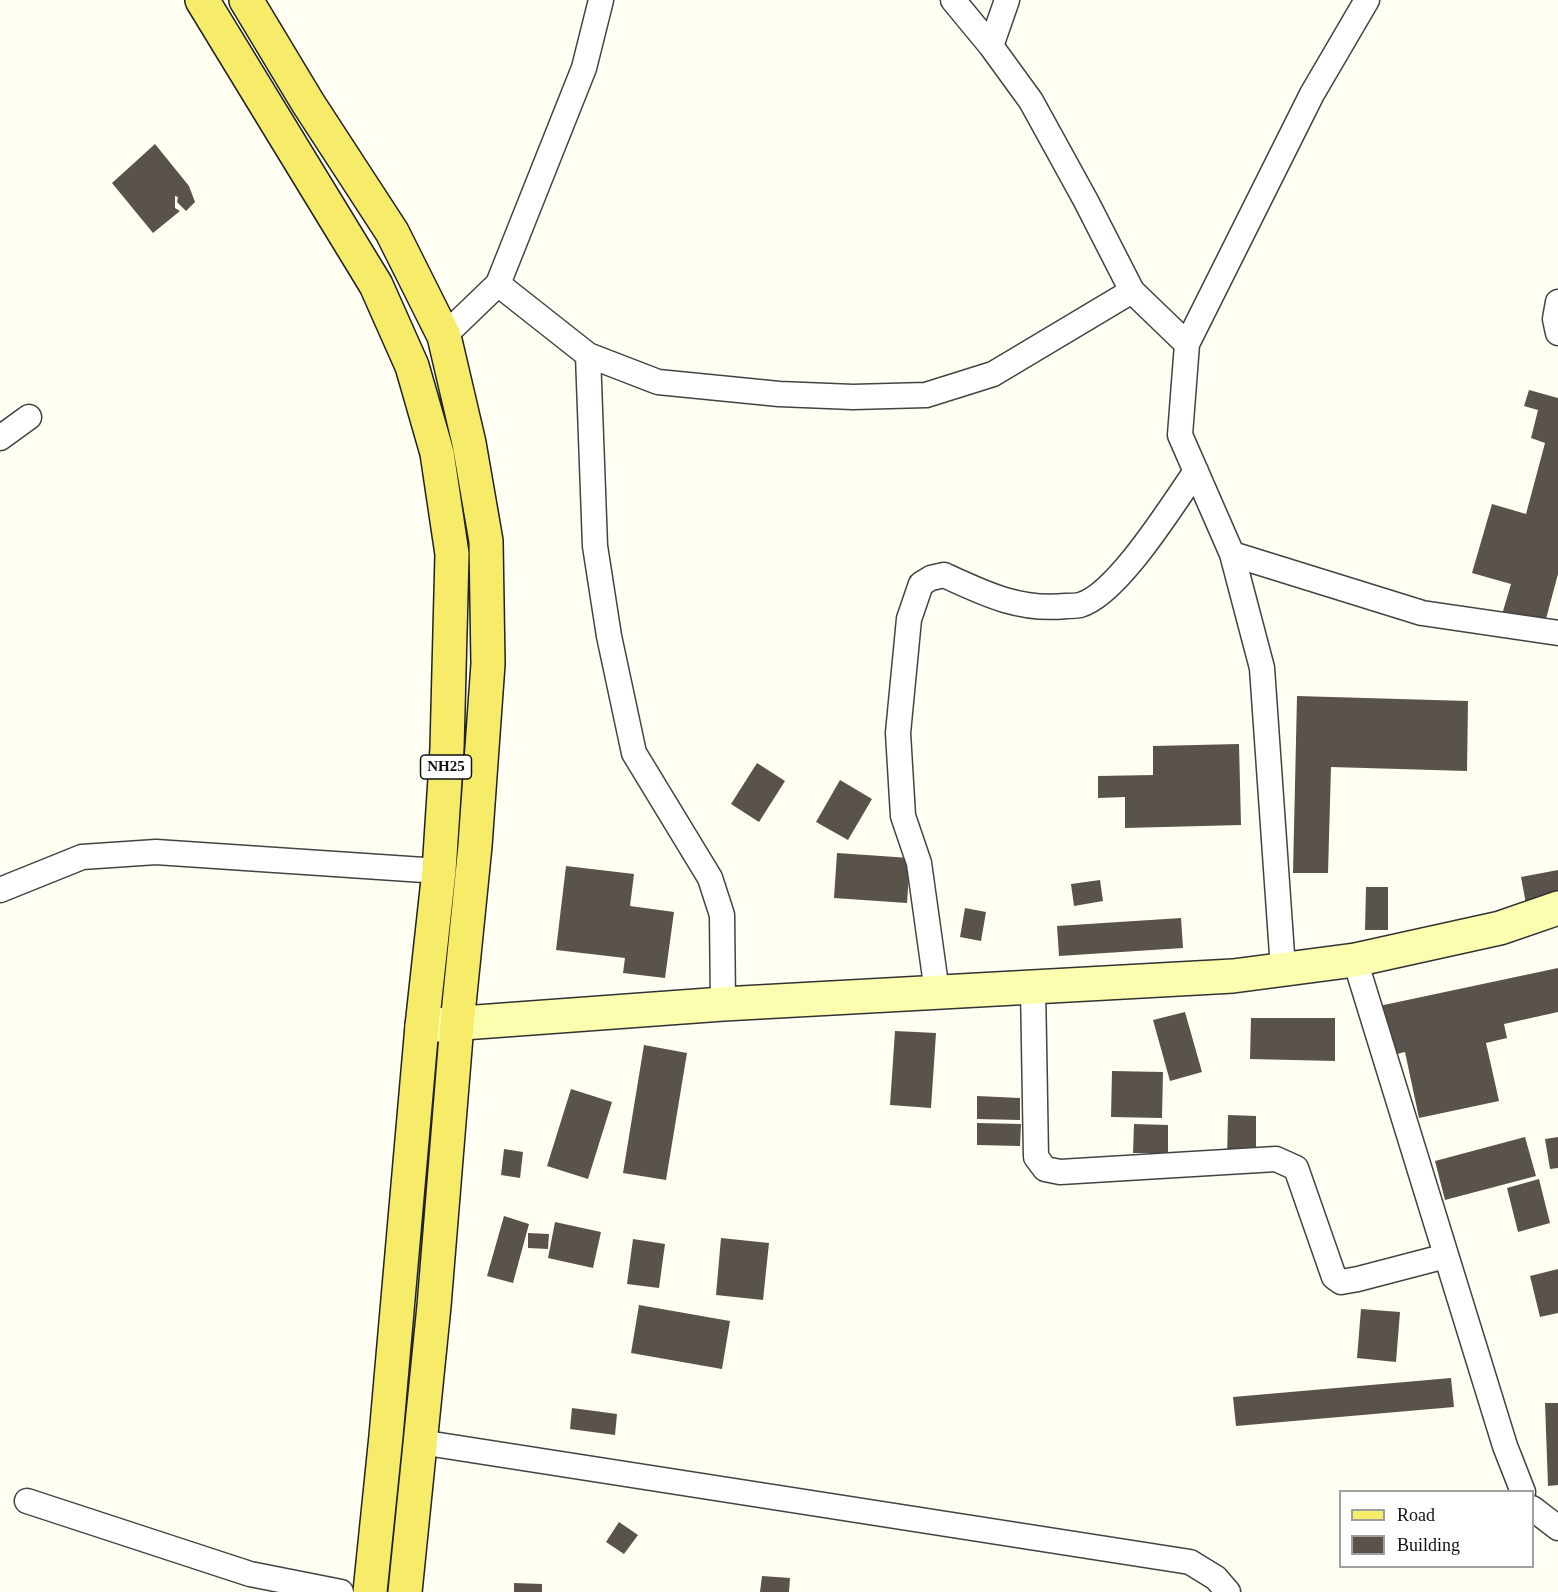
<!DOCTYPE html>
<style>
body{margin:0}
#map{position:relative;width:1558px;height:1592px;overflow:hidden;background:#fffef3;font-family:Georgia,serif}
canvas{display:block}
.legend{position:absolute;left:1339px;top:1490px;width:195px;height:78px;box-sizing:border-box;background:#fff;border:2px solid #9f9f9f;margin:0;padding:8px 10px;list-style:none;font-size:18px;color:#101010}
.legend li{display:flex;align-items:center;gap:12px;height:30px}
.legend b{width:30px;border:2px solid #9f9f9f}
</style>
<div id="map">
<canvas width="1558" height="1592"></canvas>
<ul class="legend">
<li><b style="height:8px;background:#f7eb6a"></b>Road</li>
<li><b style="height:16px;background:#59534c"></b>Building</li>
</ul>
</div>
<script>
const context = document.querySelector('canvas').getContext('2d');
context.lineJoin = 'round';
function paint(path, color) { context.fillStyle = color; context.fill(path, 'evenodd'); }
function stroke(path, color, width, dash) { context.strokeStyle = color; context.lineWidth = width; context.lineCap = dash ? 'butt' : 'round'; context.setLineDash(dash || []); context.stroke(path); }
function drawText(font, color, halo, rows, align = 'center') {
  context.font = font + ' Georgia,serif'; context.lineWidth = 6; context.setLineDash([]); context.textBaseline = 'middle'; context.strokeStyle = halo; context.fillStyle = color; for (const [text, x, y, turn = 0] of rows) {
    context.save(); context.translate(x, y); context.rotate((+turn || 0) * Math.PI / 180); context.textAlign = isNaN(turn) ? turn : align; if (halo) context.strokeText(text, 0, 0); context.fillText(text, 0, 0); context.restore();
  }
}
const building = new Path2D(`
 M155,144L189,186L195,202L186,211L177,202L178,197L175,196V208L180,211L153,233L112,183Z
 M1529,390L1558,398V574L1543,630L1501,618L1511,584L1472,573L1492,504L1526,514L1545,443L1531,438L1538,410L1524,406Z
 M1297,696L1468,701L1467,771L1331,767L1328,873H1293Z
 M1239,744L1241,825L1125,828V797L1098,798V776L1153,775V746Z
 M757,763L785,781L759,822L731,804Z
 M840,780L872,799L848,840L816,822Z
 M837,853L910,858L907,903L834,898Z
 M566,866L634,874L630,906L674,912L665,978L623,973L625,958L556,950Z
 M1558,870V898L1526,904L1521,877Z
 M1100,880L1103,901L1074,906L1071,884Z
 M1366,887H1388V930H1365Z
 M965,908L986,912L981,941L960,937Z
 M1181,918L1183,948L1059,956L1057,926Z
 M1558,968V1012L1504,1024L1507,1038L1486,1043L1499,1101L1419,1118L1405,1052L1389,1056L1379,1006Z
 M1185,1012L1202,1072L1170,1081L1153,1020Z
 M1251,1018H1335V1061L1250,1059Z
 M895,1031L936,1033L931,1108L890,1105Z
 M644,1045L687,1053L666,1180L623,1173Z
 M1112,1071L1163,1072L1162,1118L1111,1117Z
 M571,1089L612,1102L588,1179L547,1166Z
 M977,1096L1020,1098V1120L977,1119Z
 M1228,1115L1256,1116V1159H1227Z
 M977,1123L1021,1124L1020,1146L977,1145Z
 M1134,1124L1168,1125V1153H1133Z
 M1525,1137L1536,1176L1445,1200L1435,1161Z
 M1558,1137V1168L1550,1169L1545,1139Z
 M504,1149L523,1152L520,1178L501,1175Z
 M1539,1179L1550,1223L1518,1232L1507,1188Z
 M504,1216L529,1224L513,1283L487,1276Z
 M555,1222L601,1232L593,1268L548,1258Z
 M528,1233L549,1234L548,1249L528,1248Z
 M721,1238L769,1243L763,1300L716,1295Z
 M633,1239L665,1244L659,1288L627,1284Z
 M1558,1269V1313L1540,1317L1530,1276Z
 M639,1305L730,1321L722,1369L631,1353Z
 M1361,1309L1400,1312L1396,1362L1357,1358Z
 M1451,1378L1454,1407L1236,1426L1233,1397Z
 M1545,1403H1558V1485L1548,1486Z
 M572,1408L617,1414L615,1435L570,1429Z
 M619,1522L638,1535L624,1554L606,1542Z
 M762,1576L790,1578L789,1592H760Z
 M514,1583L542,1584V1592H514Z`);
const street = new Path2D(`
 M953,0L991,46L1031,101L1086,201L1132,291L1187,344
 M991,46L1007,0
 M498,284L588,355L658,382L779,394L853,397L926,395L993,374L1132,291
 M1558,302L1555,319L1558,333
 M444,336L498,284L584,68L601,0
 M588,355L595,546L609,636L634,753L710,878L722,915L723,1004
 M0,438L29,417
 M1232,554L1422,613L1558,633
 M0,890L82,857L156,852L439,871
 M1355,960L1505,1446L1523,1492
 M1283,969L1262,668L1232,554L1180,435L1187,344L1312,94L1367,0
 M1033,987L1036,1157L1045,1169L1060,1172L1276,1159L1296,1168L1334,1277L1341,1282L1358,1279L1446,1256
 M937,992L919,863L903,816L898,733L909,619L921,584L931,578L944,575C985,594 1020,611 1066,606C1071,606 1076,606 1080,605C1117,595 1173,504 1196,471
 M420,1442L1190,1562L1216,1578L1228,1592
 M27,1501L250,1574L341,1592
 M1532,1508L1558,1528`);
const secondary = new Path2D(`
 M422,1026L723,1004L1233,976L1355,960L1500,928L1558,908`);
const primary = new Path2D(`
 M202,0L376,285L412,366L437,453L452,554L447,748L439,871L422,1026L386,1436L370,1592
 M246,0L308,103L392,232L444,336L469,443L486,541L488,664L475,846L457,1024L434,1306L405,1592`);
const shields = [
 [446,767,51]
];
const shieldNames = [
 ["NH25",446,767]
];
paint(building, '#59534c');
stroke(street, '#434343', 27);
stroke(secondary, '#323232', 36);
stroke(primary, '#212121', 36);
stroke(street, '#fff', 24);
stroke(secondary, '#fbfeaf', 33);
stroke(primary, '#f7eb6a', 33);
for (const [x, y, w] of shields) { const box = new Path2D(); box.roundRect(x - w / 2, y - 12, w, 24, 4.5); context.fillStyle = '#fff'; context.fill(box); stroke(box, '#101010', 1.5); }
drawText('bold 15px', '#101010', null, shieldNames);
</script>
